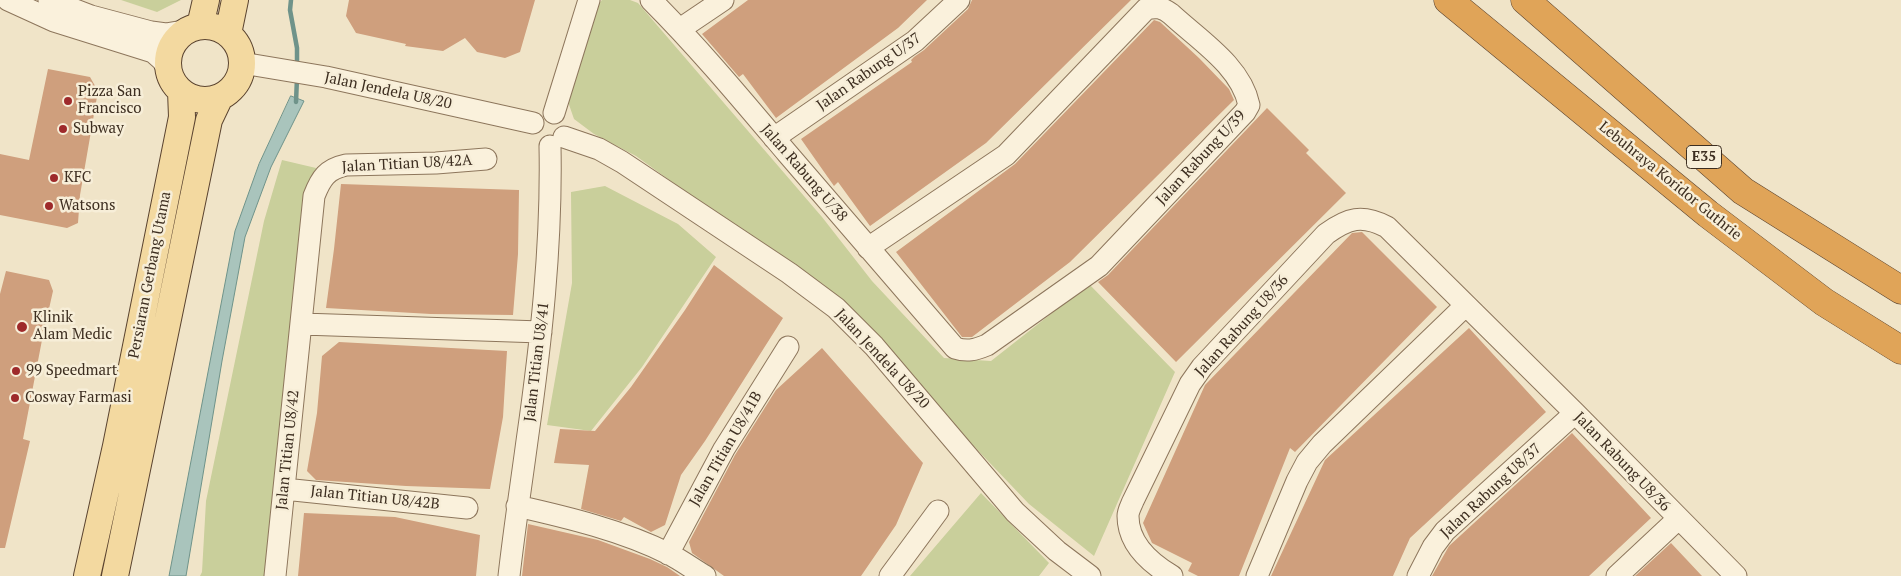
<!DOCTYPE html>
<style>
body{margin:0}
canvas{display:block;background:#f0e4c8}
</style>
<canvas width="1901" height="576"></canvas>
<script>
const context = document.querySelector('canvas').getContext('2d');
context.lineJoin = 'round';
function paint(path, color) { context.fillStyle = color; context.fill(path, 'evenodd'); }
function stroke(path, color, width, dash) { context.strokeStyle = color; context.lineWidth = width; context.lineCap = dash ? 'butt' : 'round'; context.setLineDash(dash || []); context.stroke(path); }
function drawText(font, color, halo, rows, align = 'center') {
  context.font = font + ' "PT Serif",serif'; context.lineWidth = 5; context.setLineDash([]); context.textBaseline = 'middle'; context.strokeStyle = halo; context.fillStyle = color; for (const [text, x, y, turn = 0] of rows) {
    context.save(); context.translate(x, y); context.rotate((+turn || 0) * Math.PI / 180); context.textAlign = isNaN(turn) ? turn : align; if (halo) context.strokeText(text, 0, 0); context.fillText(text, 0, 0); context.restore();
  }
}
const green = new Path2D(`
 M121,0H181L157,12Z
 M602,0H630L638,3L822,217L872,281L944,358L991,361L1089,284L1175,372L1094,556L1029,504L946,417L862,323L823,284L769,252L636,156L594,134L574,119L566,96L599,3Z
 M282,160L316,168L307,223L269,576H200L202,572L206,501L264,221Z
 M605,186L678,224L716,257L642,367L591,431L547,425L572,283L571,192Z
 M981,493L1049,563L1039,576H910Z`);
const water = new Path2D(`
 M291,96L304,101L271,167L245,237L222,361L186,576H169L235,231L259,164Z`);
const stream = new Path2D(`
 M291,0L290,10L297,48V67
 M296,102L297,78`);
const building = new Path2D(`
 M349,0H535L520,52L505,58L477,52L465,38L443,51L405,46L406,44L356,33L346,16Z
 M748,0H927L898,28L776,118L743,74L739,77L702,34Z
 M972,0H1131L986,143L870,226L838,182L834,186L801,139L912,62L911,60L914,57L924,50L968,9Z
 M1154,20L1160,22L1199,58L1229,89L1234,100L1070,262L972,337H962L896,252L1015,164Z
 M48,69L90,77L98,91L80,195L78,223L67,228L0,215V154L29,160Z
 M1267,108L1309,150L1306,153L1346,193L1176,362L1098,282L1108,275Z
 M341,184L519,190L518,254L513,315L431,314L326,308L334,249Z
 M1362,232L1437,307L1295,452L1290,448L1239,576H1198L1188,571L1192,563L1152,543L1143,523L1205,385L1352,233Z
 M714,265L783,318L705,441L681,475L665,525L651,532L624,517L621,521L581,509L589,465L554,463L560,429L595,431L631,387L685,310Z
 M6,271L49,280L53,291L42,340L23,439L30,441L5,548H0V294Z
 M1469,328L1546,412L1410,538L1393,576H1271L1325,460Z
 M339,342L507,351L503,417L490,489L406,486L316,480L307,471L317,413L322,356Z
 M822,348L923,463L896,525L861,576H724L692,553L689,542L735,455L776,390Z
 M1572,433L1651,518L1589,576H1432L1449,546Z
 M304,513L395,517L480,535L476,576H298Z
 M528,524L598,540L650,559L667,567L680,576H522Z
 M1671,543L1702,576H1635Z`);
const minor = new Path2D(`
 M8,0L54,21L153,52L162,60L169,70
 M49,0L91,16L151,32L166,34L189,30
 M651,0C699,48 743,101 787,153C843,218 899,283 955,348C967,352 975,350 987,345L1099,266L1245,112L1249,105C1241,66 1199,40 1171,14C1163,8 1157,6 1146,9L1006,155L868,248
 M680,29L723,0
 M242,63L326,77L533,123
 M554,113L589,0
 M564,137L599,149L622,162L789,273L836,308L874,346L1015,512L1057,551L1090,576
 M774,138L915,41L959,0
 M302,324L541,332
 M284,489L467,508
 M517,506C566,517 624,531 669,554C681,560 693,569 705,576
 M668,554L724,449L788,347
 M275,576L314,196C321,178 327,169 346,165L436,163L486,159
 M509,576C514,531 521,486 527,441C541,343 552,245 550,146
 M890,576L938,511
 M1172,576C1150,563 1128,544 1128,516C1128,511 1131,506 1133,501L1190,384L1202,367L1326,234C1348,218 1362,214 1387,227L1575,413L1736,576
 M1257,576L1297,481L1307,462L1322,444L1465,306
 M1418,576L1433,547L1445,531L1575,413
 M1617,576L1678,519`);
const major = new Path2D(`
 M200,26L206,0
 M168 63a37 37 0 1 1 74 0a37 37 0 1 1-74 0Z
 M228,34L235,0
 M87,576L116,446L182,117L181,91
 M115,576L209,120L220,97`);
const highway = new Path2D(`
 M1448,0L1708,214L1824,302L1901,350
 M1525,0L1743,191L1901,290`);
const markers = [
 [68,101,5,"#9e2a2b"],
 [63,129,5,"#9e2a2b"],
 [54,178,5,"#9e2a2b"],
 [49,206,5,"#9e2a2b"],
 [22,327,6,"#9e2a2b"],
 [16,371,5,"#9e2a2b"],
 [15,398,5,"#9e2a2b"]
];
const shields = [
 [1704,157,35]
];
const shieldNames = [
 ["E35",1704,157]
];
const streetNames = [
 ["Jalan Rabung U/37",869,72,-35],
 ["Jalan Jendela U8/20",388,91,12],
 ["Jalan Rabung U/39",1201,158,-47],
 ["Jalan Titian U8/42A",407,164,-3],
 ["Jalan Rabung U/38",804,173,49],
 ["Lebuhraya Koridor Guthrie",1670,181,39],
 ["Persiaran Gerbang Utama",150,275,-79],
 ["Jalan Rabung U8/36",1242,326,-48],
 ["Jalan Jendela U8/20",882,359,47],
 ["Jalan Titian U8/41",537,362,-83],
 ["Jalan Titian U8/41B",726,449,-60],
 ["Jalan Titian U8/42",288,450,-84],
 ["Jalan Rabung U8/36",1622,462,46],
 ["Jalan Rabung U8/37",1491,491,-43],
 ["Jalan Titian U8/42B",375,498,6]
];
const poiNames = [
 ["Pizza San",78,92],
 ["Francisco",78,109],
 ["Subway",73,129],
 ["KFC",64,178],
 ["Watsons",59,206],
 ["Klinik",33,318],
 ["Alam Medic",33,335],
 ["99 Speedmart",26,371],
 ["Cosway Farmasi",25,398]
];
paint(green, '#c9cf9b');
paint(water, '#a9c4bc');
stroke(water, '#6f938a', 1);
stroke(stream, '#6f938a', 4.5);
paint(building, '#cf9f7d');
stroke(minor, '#8d765c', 23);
stroke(major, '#5b4430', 28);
stroke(highway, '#5b4430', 29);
stroke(minor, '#faf1dc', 21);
stroke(major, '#f3d9a0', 26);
stroke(highway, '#e0a458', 28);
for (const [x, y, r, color] of markers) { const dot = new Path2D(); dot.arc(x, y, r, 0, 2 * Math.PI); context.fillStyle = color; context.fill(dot); stroke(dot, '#f7eed8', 2); }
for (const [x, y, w] of shields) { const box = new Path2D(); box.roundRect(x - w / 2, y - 11.5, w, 23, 4); context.fillStyle = '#f7eed8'; context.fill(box); stroke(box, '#3d2e20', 1); }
drawText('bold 14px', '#3d2e20', null, shieldNames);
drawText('15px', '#3d2e20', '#f7eed8', streetNames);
drawText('15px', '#3d2e20', '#f7eed8', poiNames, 'left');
</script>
